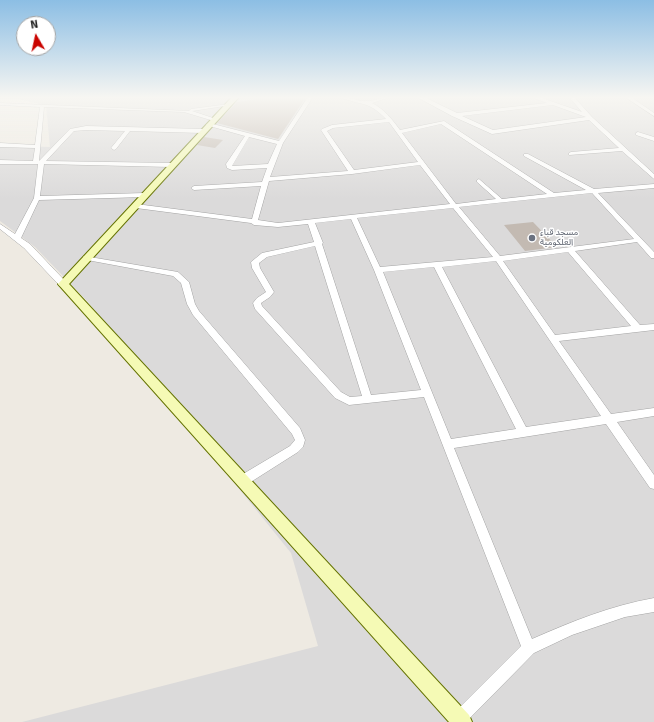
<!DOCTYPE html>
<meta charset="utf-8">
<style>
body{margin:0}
#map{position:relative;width:654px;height:722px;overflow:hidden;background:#eeeae2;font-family:Signika,sans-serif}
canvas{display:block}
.north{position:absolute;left:16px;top:16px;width:40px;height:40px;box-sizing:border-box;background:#fff;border:1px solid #a5a5a5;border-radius:50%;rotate:351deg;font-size:11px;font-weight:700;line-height:16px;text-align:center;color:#1d1d1d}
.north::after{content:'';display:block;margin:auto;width:14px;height:18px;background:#ca0400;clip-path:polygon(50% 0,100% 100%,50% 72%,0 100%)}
</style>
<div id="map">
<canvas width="654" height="722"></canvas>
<div class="north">N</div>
</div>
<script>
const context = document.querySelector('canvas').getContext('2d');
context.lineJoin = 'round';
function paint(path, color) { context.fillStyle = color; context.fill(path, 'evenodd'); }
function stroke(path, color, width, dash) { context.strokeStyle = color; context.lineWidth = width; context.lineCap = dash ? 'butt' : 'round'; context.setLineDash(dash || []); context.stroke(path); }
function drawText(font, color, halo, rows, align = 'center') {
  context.font = font + ' Signika,"Noto Sans Arabic",sans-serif'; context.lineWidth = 3; context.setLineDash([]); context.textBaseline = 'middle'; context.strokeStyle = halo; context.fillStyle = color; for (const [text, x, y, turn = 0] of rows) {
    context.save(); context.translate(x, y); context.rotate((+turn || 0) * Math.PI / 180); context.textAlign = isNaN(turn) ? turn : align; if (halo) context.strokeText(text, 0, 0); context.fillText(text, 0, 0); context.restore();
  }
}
const residential = new Path2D(`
 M11,97H654V722H22L318,646L291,553L88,302L35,247L0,221V145L50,147L46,106Z`);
const building = new Path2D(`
 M278,97H306L278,139L217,123L237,102Z
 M204,137L223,140L215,148L197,145Z
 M533,222L557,247L525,251L504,225Z`);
const street = new Path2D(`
 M308,97H313L283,143L270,177L348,171L321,130L322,129L332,125L386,119C368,100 361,106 340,97C349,97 360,102 367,101C375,101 382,97 390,97L372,103C384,109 392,119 400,130L444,121L554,193L586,190L524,156V154H528L594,189L654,184V188L598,193L654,252V258H651L637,242L575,251L640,325L654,324V330L559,341L611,414L654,408V416L617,422L654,475V489L650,488L606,424L454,448L532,639C573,621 610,606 654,598V612L625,617L572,635L534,653L466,722H453L452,718L454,713L521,646L424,397L349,405L335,398L255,309L253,303L257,298L266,292L252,268L251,262L262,253L314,242L308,224L278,227L254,225L251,223L136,208L133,206L136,204L252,219L261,186L194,190L191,188L194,186L262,182L267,168L232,170L227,168L226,164L245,136L206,125L209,123L279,141ZM389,122L418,162L354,170L327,131L333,128ZM441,124L547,194L502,199L479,179L477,180V182L496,199L456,204L402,133ZM249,137L277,144L268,164L232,166ZM420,165L450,204L278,223L258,220L269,181L352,174ZM592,193L634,239L500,256L459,207ZM453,208L493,257L380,267L357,218ZM351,219L374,270L421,390L371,395L322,244L323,243L315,223ZM315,246L362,396L350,397L341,392L262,306L261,303L270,297L274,292L260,268L259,263L267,257ZM568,252L631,326L555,335L503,261ZM496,261L601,416L526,427L442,267ZM434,267L516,429L451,439L383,272Z
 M417,97H424L457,113L547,103L531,97H539L582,112L569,97H574L592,117L654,174V179L622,151L569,155V153L571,152L619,148L589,120L492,134L452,116ZM553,105L586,117L493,130L462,116Z
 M625,97H631L654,113V116Z
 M0,103L189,111L191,109L229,104L231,105L192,111L216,119V120L214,121L184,112L44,107L39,161L70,129L86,126L203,129L206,131L203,133L130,131L116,149L114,150L111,148L125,131L86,130L74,131L46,161L172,163L175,165L172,167L44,164L40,196L145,193L148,195L145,197L39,200L21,238L30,244L66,282L67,284L63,287L60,286L24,248L0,229V224L15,234L34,198L38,164H0V160L33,161L35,148L0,147V143L35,145L40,107L0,105Z
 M638,132L654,137V141L636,135V133Z
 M84,256L178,272L189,282L195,304L199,311L300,428L305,440L303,447L298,452L246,485L242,486L238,485L237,481L238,477L290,446L295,440L292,434L193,315L187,304L181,283L173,276L87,260L83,258Z`);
const secondary = new Path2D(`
 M232,97H239L69,284L469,715L472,722H449L58,284Z`);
const markers = [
 [532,238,4,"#6b7280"]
];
const farWorshipnames = [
 ["مسجد قباء",540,233],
 ["العلكومية",540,243]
];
paint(residential, '#dbdada');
paint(building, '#c3bab2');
stroke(street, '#a4a4a4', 1);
stroke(secondary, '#667403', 2);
paint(street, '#fff');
paint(secondary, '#f5fab5');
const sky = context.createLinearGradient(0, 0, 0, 199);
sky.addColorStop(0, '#8cbee4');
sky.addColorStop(0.49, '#f7f6f2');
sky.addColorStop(1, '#f7f6f200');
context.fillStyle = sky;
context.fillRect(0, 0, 654, 199);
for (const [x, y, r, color] of markers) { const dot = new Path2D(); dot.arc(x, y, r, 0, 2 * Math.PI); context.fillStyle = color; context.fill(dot); stroke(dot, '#fff', 1.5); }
drawText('9px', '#5b616d', '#fff', farWorshipnames, 'left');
</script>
